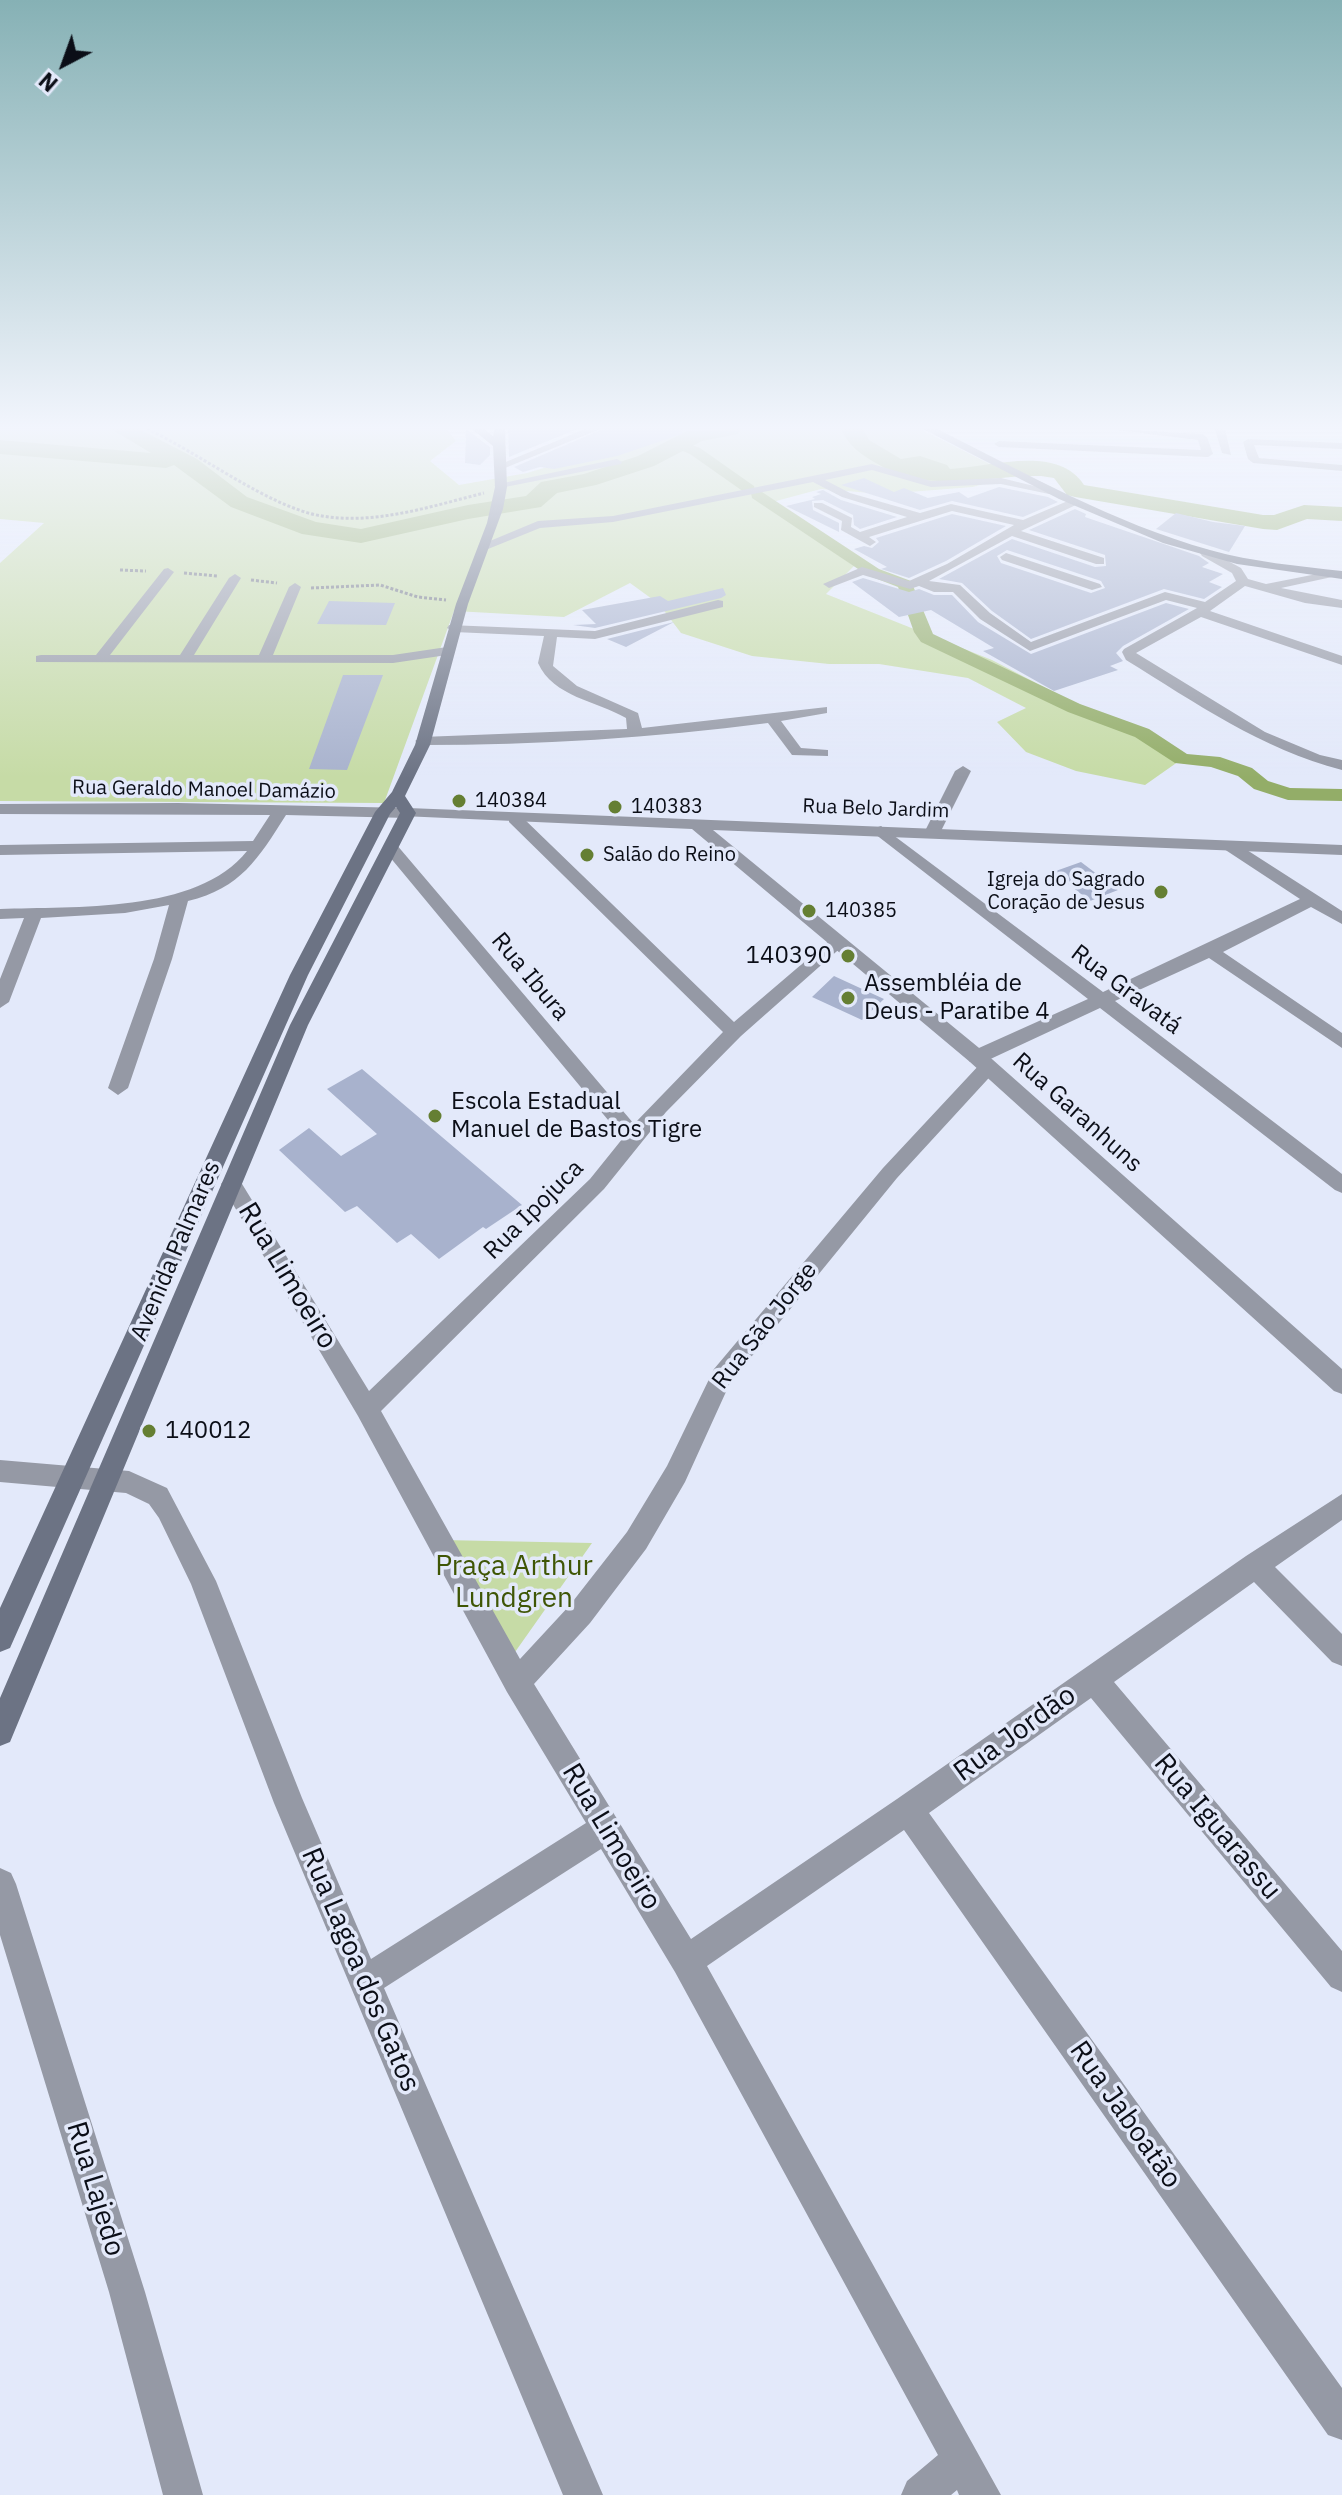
<!DOCTYPE html>
<meta charset="utf-8">
<style>
body{margin:0}
#map{position:relative;width:1342px;height:2495px;overflow:hidden;background:#e3e9fa;font-family:"IBM Plex Sans",sans-serif}
canvas{display:block}
.north{position:absolute;left:24px;top:24px;width:80px;height:80px;-webkit-text-stroke:6px #e3e9fa;paint-order:stroke;rotate:221deg;font-size:22px;font-weight:700;line-height:32px;text-align:center;color:#0b0e17}
.north::after{content:'';display:block;margin:auto;width:28px;height:36px;background:#0b0e17;clip-path:polygon(50% 0,100% 100%,50% 72%,0 100%)}
</style>
<div id="map">
<canvas width="1342" height="2495"></canvas>
<div class="north">N</div>
</div>
<script>
const context = document.querySelector('canvas').getContext('2d');
context.lineJoin = 'round';
function paint(path, color) { context.fillStyle = color; context.fill(path, 'evenodd'); }
function stroke(path, color, width, dash) { context.strokeStyle = color; context.lineWidth = width; context.lineCap = dash ? 'butt' : 'round'; context.setLineDash(dash || []); context.stroke(path); }
function drawText(font, color, halo, rows, align = 'center') {
  context.font = font + ' "IBM Plex Sans",sans-serif'; context.lineWidth = 7; context.setLineDash([]); context.textBaseline = 'middle'; context.strokeStyle = halo; context.fillStyle = color; for (const [text, x, y, turn = 0] of rows) {
    context.save(); context.translate(x, y); context.rotate((+turn || 0) * Math.PI / 180); context.textAlign = isNaN(turn) ? turn : align; if (halo) context.strokeText(text, 0, 0); context.fillText(text, 0, 0); context.restore();
  }
}
const green = new Path2D(`
 M0,429H446L456,441L430,461L459,485L527,473L674,429H920L1012,475L973,487L884,494L821,489L765,504L854,566L826,594L992,660L1182,759L1145,785L1076,771L1026,752L997,722L1026,708L968,678L879,664H829L752,656L681,633L659,604L630,583L564,617L454,611L384,803L0,801V563L44,523L0,519Z
 M442,1540L592,1543L508,1662Z`);
const canal = new Path2D(`
 M678,440L700,448L754,486L755,491L762,492L879,569L911,581L933,634L1080,704L1149,729L1187,754L1220,757L1252,768L1268,781L1290,788L1342,789V801L1288,800L1254,789L1238,776L1211,767L1175,763L1135,737L1068,712L921,642L914,632L898,587L867,575L752,498L751,493L744,492L690,454L673,447V441Z`);
const river = new Path2D(`
 M111,429H139L197,459L247,497L316,522L361,529L468,505L526,496L541,482L584,474L638,456L687,431L741,429L738,434L702,441L654,466L596,485L557,493L541,507L468,519L361,543L302,534L231,507L174,465L166,468L0,454V440L151,453Z
 M841,429H863L869,440L901,459L920,456L947,465L950,469C990,467 1058,444 1084,485L1263,515H1274L1304,505L1342,507V521L1307,519L1277,530L1263,529L1075,497L1067,495L1054,478L1041,476C984,475 927,495 876,463C859,453 850,447 841,429Z`);
const building = new Path2D(`
 M466,429L490,447V455L480,465L465,463Z
 M508,429H577L509,457Z
 M603,429H682V434L617,456L554,469L540,467L523,472L514,467Z
 M864,478L894,492L904,488L928,498L959,492L968,498L999,487L1048,497L1058,502L1023,517L952,501L920,510L841,485Z
 M823,490L841,500L897,517L860,529L854,525L853,515L823,500L812,501L813,510L839,523V532L786,506L815,499L812,497L821,494L816,492Z
 M1075,509L1086,514L1085,517L1199,556L1209,563L1202,567L1223,574L1209,582L1222,587L1204,599L1164,589L1031,639L992,611L962,583L939,579L1012,539L1095,567L1106,566L1105,555L1029,530ZM1007,550L1101,581L1105,588L1091,593L1001,563L997,556Z
 M1176,513L1213,522L1245,526L1229,552L1156,529Z
 M952,514L1006,526L946,561L909,578L881,569L887,567L854,549L864,546L872,548L879,542L876,538Z
 M863,578L909,592L919,589L934,595H952L978,622L1031,654L1166,603L1189,609L1123,646L1116,653L1123,661L1110,666L1118,670L1054,691L983,651L994,648L931,610L899,617L852,582Z
 M723,588L726,595L721,598L595,628L573,625L596,624L582,610L660,596L668,601Z
 M329,601L395,603L386,625L317,624Z
 M674,622L626,647L607,639Z
 M343,675H383L347,770L309,769Z
 M1081,862L1118,890L1090,901L1053,872Z
 M834,976L884,999L862,1020L812,997Z
 M362,1069L522,1205L486,1229L483,1227L439,1259L411,1234L397,1243L357,1206L345,1212L279,1150L309,1128L341,1156L377,1134L327,1089Z`);
const path = new Path2D(`
 M147,429C198,452 270,508 322,516C376,525 432,506 484,493
 M120,570L146,571
 M184,573L217,576
 M251,580L277,583
 M311,588L380,585L418,597L446,600`);
const minor = new Path2D(`
 M585,429H600L505,468L496,466Z
 M1109,429L1202,434L1207,437L1213,454L1208,457L999,447L994,444L999,441L1201,450L1198,440Z
 M1215,429H1225L1231,455L1222,453Z
 M1248,439L1342,443V449L1254,445L1259,458L1342,465V471L1253,463L1248,459L1243,442Z
 M617,459L622,462L621,464L500,488L494,485Z
 M872,464L931,481L1001,478L1055,491L1049,494L1001,484L931,487L872,470L825,480L850,493L920,513L951,504L1023,520L1070,500H1078V504L1021,531L1104,558V564H1096L1012,536L929,581L960,585L990,613L1031,642L1165,592L1205,602L1236,581L1232,573L1202,556L1200,553L1206,549L1241,568L1248,579L1266,584L1332,571V577L1281,588L1342,600V608L1305,603L1245,586L1210,611L1342,656V665L1201,617L1136,653L1265,732L1320,755L1342,760V770C1261,749 1196,703 1126,660L1122,652L1124,649L1197,608L1166,600L1030,651L980,619L953,592H934L919,586L910,589L863,575L829,588L823,584L862,567L909,581L947,564L1014,525L952,511L869,537L876,542L870,546L841,530L842,521L814,507V503H822L852,518L851,527L860,532L907,517L842,497L813,482L613,522L540,528L488,549L478,546L538,521L613,516Z
 M1006,553L1100,584L1102,587L1092,590L1002,560L1000,557Z
 M168,568L174,572L110,655H180L229,578L235,574L241,578L194,655H259L289,587L295,583L301,587L273,655H393L447,647L454,651L447,655L393,663L36,662V656L41,655H96L164,569Z
 M718,600L723,601V607L595,639L557,637L553,666L577,686L638,713L642,728L827,707V713L781,721L801,748L828,750V756L792,755L768,723C653,738 538,745 422,745L415,741L422,737L627,729L626,718C597,701 553,697 538,663L544,636L454,632L447,628L449,625L595,631Z
 M963,766L971,771L940,833L938,836H926L924,833L955,771Z
 M178,803L408,808L416,813L408,818L286,815C258,859 241,888 188,901L172,959L128,1088L118,1095L108,1088L154,959L169,905L125,913L41,918L9,1002L0,1008V979L24,918L0,919V909C73,906 197,914 247,851L0,855V845L253,841L270,815L0,814V804Z
 M515,814L521,816L734,1022L830,940L836,939L845,944L741,1036L666,1112L604,1189L381,1411L520,1659L570,1605L627,1532L667,1466L714,1369L883,1168L981,1063L988,1061L998,1068L897,1178L730,1383L685,1482L646,1549L590,1623L534,1684L691,1939L897,1799L1246,1556L1342,1494V1520L1275,1567L1342,1634V1666L1332,1662L1254,1582L1114,1682L1342,1951V1992L1331,1987L1091,1698L929,1813L1342,2388V2440L1328,2435L904,1830L707,1966L1001,2495H959L957,2490L951,2495H901L907,2481L938,2455L675,1972L601,1849L384,1988L603,2495H563L274,1803L191,1584L159,1518L149,1504L126,1493L0,1482V1460L129,1471L167,1488L216,1581L302,1798L371,1959L586,1823L507,1692L358,1416L221,1184L225,1179H239L369,1391L590,1179L623,1138L384,850V844H396L634,1124L723,1032L509,822V816Z
 M881,826L1103,992L1300,899L1224,849V843H1236L1342,911V924L1311,907L1223,952L1342,1033V1048L1209,958L1115,1001L1342,1174V1193L1335,1190L1100,1008L984,1062H970L967,1057L970,1052L1088,999L875,834V828Z
 M0,1868L11,1873L16,1884L145,2292L203,2495H163L109,2292L0,1935Z`);
const tertiary = new Path2D(`
 M408,808L1342,845V855L713,830L984,1052L1342,1369V1394L1334,1391L970,1062L692,829L402,816L400,813Z`);
const secondary = new Path2D(`
 M472,429H484L493,436L495,429H505L507,487L503,509L468,604L430,745L405,796L416,813L308,1025L10,1742L0,1746V1698L290,1025L400,813L396,807L390,814L308,975L10,1648L0,1652V1608L290,975L375,812L392,792L415,745L456,604L487,523L495,487L493,446Z
 M923,429H937C1026,473 1113,523 1210,550C1253,562 1298,566 1342,571V579L1237,564L1163,543L1059,499Z`);
const markers = [
 [459,801,8,"#657f33"],
 [615,807,8,"#657f33"],
 [587,855,8,"#657f33"],
 [1161,892,8,"#657f33"],
 [809,911,8,"#657f33"],
 [848,956,8,"#657f33"],
 [848,998,8,"#657f33"],
 [435,1116,8,"#657f33"],
 [149,1431,8,"#657f33"]
];
const farStreetnames = [
 ["Rua Geraldo Manoel Damázio",204,790,1],
 ["Rua Belo Jardim",876,809,2]
];
const farPoinames = [
 ["140384",475,801],
 ["140383",631,807],
 ["Salão do Reino",603,855],
 ["Igreja do Sagrado",1145,880,"right"],
 ["Coração de Jesus",1145,903,"right"],
 ["140385",825,911]
];
const poiNames = [
 ["140390",832,956,"right"],
 ["Assembléia de",864,984],
 ["Deus - Paratibe 4",864,1012],
 ["Escola Estadual",451,1102],
 ["Manuel de Bastos Tigre",451,1130],
 ["140012",165,1431]
];
const streetNames = [
 ["Rua Ibura",530,977,50],
 ["Rua Gravatá",1126,990,37],
 ["Rua Garanhuns",1077,1113,42],
 ["Rua Ipojuca",534,1210,-45],
 ["Avenida Palmares",176,1251,-67],
 ["Rua São Jorge",765,1326,-52]
];
const nearStreetnames = [
 ["Rua Limoeiro",287,1276,59],
 ["Rua Jordão",1015,1734,-36],
 ["Rua Iguarassu",1217,1827,50],
 ["Rua Limoeiro",611,1837,59],
 ["Rua Lagoa dos Gatos",360,1970,67],
 ["Rua Jaboatão",1125,2115,55],
 ["Rua Lajedo",95,2189,73]
];
const nearParknames = [
 ["Praça Arthur",514,1567],
 ["Lundgren",514,1599]
];
paint(green, '#c6dba6');
paint(canal, '#93ad68');
paint(river, '#93ad68');
paint(building, '#a8b2cd');
stroke(path, '#707481', 3, [3, 2]);
paint(minor, '#9599a5');
paint(tertiary, '#9599a5');
paint(secondary, '#6c7384');
const sky = context.createLinearGradient(0, 0, 0, 778);
sky.addColorStop(0, '#86b1b5');
sky.addColorStop(0.55, '#f2f5fd');
sky.addColorStop(1, '#f2f5fd00');
context.fillStyle = sky;
context.fillRect(0, 0, 1342, 778);
for (const [x, y, r, color] of markers) { const dot = new Path2D(); dot.arc(x, y, r, 0, 2 * Math.PI); context.fillStyle = color; context.fill(dot); stroke(dot, '#e3e9fa', 3); }
drawText('20px', '#0b0e17', '#e3e9fa', farStreetnames);
drawText('20px', '#0b0e17', '#e3e9fa', farPoinames, 'left');
drawText('24px', '#0b0e17', '#e3e9fa', poiNames, 'left');
drawText('24px', '#0b0e17', '#e3e9fa', streetNames);
drawText('28px', '#0b0e17', '#e3e9fa', nearStreetnames);
drawText('28px', '#3f5605', '#e3e9fa', nearParknames);
</script>
